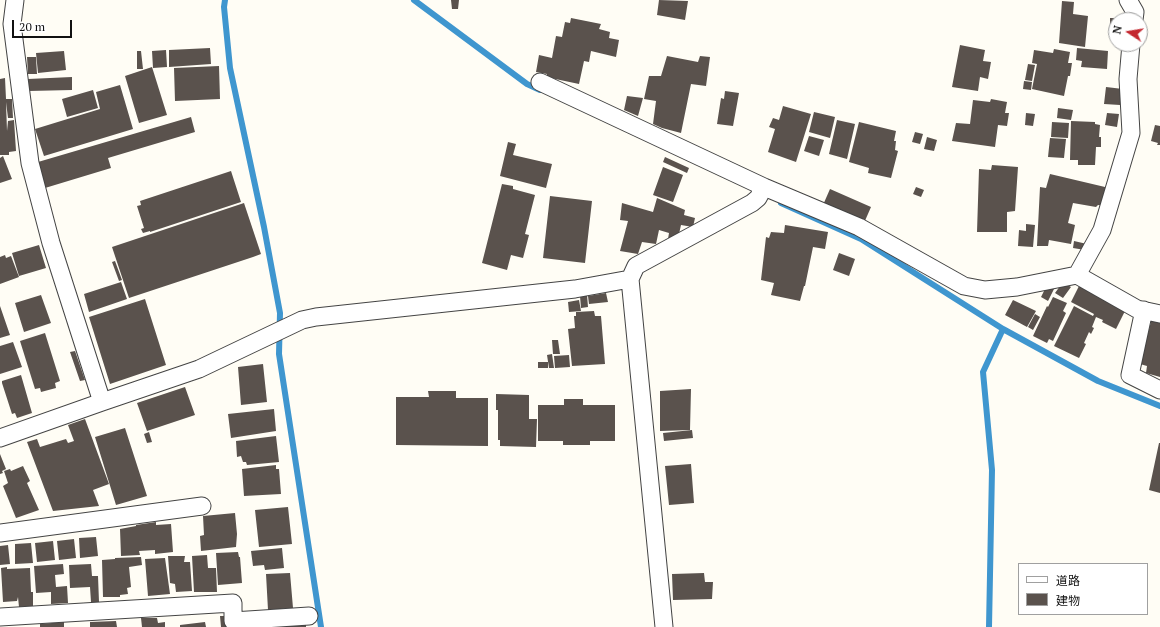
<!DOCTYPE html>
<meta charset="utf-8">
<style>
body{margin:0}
#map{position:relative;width:1160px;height:627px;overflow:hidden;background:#fffdf5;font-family:"PT Serif","Noto Sans JP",serif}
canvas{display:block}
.legend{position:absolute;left:1018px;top:563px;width:130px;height:52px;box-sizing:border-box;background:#fff;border:1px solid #a0a0a0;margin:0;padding:5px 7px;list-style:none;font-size:12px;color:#111}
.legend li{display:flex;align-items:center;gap:8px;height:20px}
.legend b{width:20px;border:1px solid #a0a0a0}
.north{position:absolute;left:1108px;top:12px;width:40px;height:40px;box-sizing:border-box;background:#fff;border:1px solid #a0a0a0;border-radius:50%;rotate:282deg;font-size:11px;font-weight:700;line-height:16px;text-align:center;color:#111}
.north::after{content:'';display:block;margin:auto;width:14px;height:18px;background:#c4262e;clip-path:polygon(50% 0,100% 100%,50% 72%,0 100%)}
.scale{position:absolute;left:12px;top:20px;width:60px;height:18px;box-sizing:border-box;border:2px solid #111;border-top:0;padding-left:5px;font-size:12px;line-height:14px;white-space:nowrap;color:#111;-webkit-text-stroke:3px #fff;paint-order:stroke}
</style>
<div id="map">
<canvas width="1160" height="627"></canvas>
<ul class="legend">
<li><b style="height:5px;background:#fff"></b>道路</li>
<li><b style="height:11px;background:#5a524d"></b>建物</li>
</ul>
<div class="north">N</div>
<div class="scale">20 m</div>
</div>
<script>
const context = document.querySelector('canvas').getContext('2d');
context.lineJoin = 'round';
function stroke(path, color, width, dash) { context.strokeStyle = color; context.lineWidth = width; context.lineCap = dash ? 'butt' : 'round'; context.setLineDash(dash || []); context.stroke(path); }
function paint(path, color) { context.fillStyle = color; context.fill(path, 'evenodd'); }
const stream = new Path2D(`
 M225,0L224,7L230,68L264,227L280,313L279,354L321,627
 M414,0L527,84L540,90
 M781,203L861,239L1003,329L1098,381L1160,406
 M989,627L992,470L983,372L1003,329`);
const building = new Path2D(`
 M451,0H459L458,9H452Z
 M659,0L688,1L685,20L657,15Z
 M1062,1L1074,2L1073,14L1088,16L1085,47L1059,43Z
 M571,18L601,24L599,29L610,32L609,38L619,40L616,57L591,51L589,62L584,61L579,84L546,77L547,74L536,72L539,55L552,58L556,36L562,37L565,22L570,23Z
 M1110,18H1126V20H1116V29H1110Z
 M960,45L985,50L983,61L991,62L988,79L980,77L978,91L952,87Z
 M210,48L211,64L169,67V50Z
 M1077,48L1108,51L1107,69L1081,67L1082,61L1076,60Z
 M1054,49L1070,52L1068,63H1072L1070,76H1068L1064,96L1032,89L1037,64L1032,63L1034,50L1053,53Z
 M166,50L167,67L153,68L152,51Z
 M64,51L66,70L38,73L36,53Z
 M137,51H141L143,69H137Z
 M667,56L698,62L700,56L710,57L706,86L691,84L681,133L662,128L653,124L656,101L644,99L649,76H661Z
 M27,57H36L37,74H28Z
 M1028,64L1035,65L1032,81L1025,80Z
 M219,66L220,99L175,101L174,68Z
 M152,67L167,115L139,123L125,76Z
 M72,77V90L29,91L28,79Z
 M5,78L6,99H12L13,118H8L6,102L7,131L8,121L14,120L16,151L9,152V155H0V79Z
 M1024,81L1032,82L1031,90L1023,89Z
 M120,85L133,129L44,156L35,129L100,109L96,92Z
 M1106,87L1123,89L1120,105L1104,104Z
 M93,90L98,108L67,117L62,99Z
 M725,91L739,93L733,126L717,124L721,98L724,99Z
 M627,96L643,98L638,116L624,110Z
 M991,99L1007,102L1005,113H1009L1007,126L998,125L995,147L952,141L956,123L970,124L973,100L990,102Z
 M783,106L811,114L796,162L768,152L775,129L769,127L773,118L779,120Z
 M1058,108L1073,110L1071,120L1057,118Z
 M814,112L835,117L830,138L809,132Z
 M1026,113L1035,114L1033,126L1025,125Z
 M1107,113L1119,114L1117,127L1105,125Z
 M191,117L195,132L108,158L111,168L45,188L38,162Z
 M837,120L855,124L847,159L829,154Z
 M1071,121L1095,122V124L1100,125L1099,137H1101V147H1096L1095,165H1078V160H1070Z
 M859,122L896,131L894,141H896L895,150L898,151L891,178L868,173L869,168L849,162Z
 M1052,122L1069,123L1068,138L1051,137Z
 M1155,125L1160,126V145H1157L1158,143L1151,141Z
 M915,132L923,134L920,144L912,142Z
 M809,136L824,140L819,156L804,151Z
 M927,137L937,140L934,151L924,149Z
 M1050,138L1066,139L1064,158L1048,157Z
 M508,142L516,144L513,155L552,164L546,188L500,176Z
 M3,156L12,179L0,183V158Z
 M665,157L689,168L687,173L663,162Z
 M992,165L1018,167L1015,211L1007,212V232H977L979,169L991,170Z
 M663,167L683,175L673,202L653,195Z
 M231,171L241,202L150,232V231L143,233L141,229L144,228L137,206L141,205L140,201Z
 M1050,174L1105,187L1111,193L1106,206L1098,205L1096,207L1073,203L1068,223L1075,225L1071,244L1049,240L1048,246H1037L1040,187L1046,188Z
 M502,184L513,186V189L535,195L525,234L529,235L523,258L511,255L507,270L482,263Z
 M916,187L924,190L921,197L913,194Z
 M830,189L871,207L864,223L823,205Z
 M550,196L592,201L585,263L543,258Z
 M657,198L685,210L684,215L695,218L693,227L681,225L679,234L668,239L669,233L659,230L656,244L642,242L638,254L620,251L628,221L620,220L622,203L653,212Z
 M244,203L261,254L253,257L129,298L112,247Z
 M1026,224L1035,225L1033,247L1018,246L1019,230L1026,231Z
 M785,225L828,232L825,249L813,247L805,286H804L800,301L771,295L774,283L761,280L766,237L769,238L771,232L784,233Z
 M1074,241L1087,244L1085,250L1073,248Z
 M39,245L46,268L19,276L12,253Z
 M839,253L855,259L849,276L833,270Z
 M5,255L6,258L11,256L19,277L0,284V257Z
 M115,261L122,280L119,281L112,262Z
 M121,282L127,299L89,312L84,294Z
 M1063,282L1071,287L1063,298L1055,293Z
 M1080,284L1126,309L1116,329L1102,322L1103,320L1096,317L1092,327L1094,328L1091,334L1089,332L1084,343L1086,344L1079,358L1054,346L1074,306L1093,316L1094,314L1071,302Z
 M1047,285L1054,289L1048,301L1041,297Z
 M606,293L608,302L589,304L588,296Z
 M41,295L51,323L24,332L15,303Z
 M587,295L588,307L581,308L580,296Z
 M1053,297L1067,303L1063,311L1066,313L1053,341L1049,339L1047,343L1033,336L1047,306L1048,307Z
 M145,299L166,365L110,384L89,317Z
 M579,300L581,311L569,312L568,302Z
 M1013,300L1036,311L1027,327L1005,315Z
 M0,306L10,335L0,338Z
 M594,311L595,316H601L605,364L572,366L568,329L575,328L574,316H576V312Z
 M1035,314L1040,317L1033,330L1028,327Z
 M1152,318L1160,320V377L1146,373L1147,366L1140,364Z
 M45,333L60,381L55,383L56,388L41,392L40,388L35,389L20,341Z
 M552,340H558L560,354H553Z
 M13,342L22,367L0,374V346Z
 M75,351L85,380L80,381L70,352Z
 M552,354L554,368H549L547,355Z
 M569,355L570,367L555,368L554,356Z
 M538,362H548V368H538Z
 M263,364L267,402L241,405L238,367Z
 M21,375L32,413L17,418L15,413L12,414L2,383V381Z
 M185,387L195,415L147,431L137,403Z
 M691,389L690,430L660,431V391Z
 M428,391H456V398H488V446L396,445V397H429Z
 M496,394L529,395V419H537L536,447L500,446V440H498V410H496Z
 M564,399H583V405H615V441H590V445H563V441H538V405H564Z
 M274,409L276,431L231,438L228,414Z
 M85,419L109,484L93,490L99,506L53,511L27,442L37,439L40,447L66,439L68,443L74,441L68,425Z
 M125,428L147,496L116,505L95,437Z
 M692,430L693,438L664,441L663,433Z
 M149,432L152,442L147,443L144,434Z
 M276,436L279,462L247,465L246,462H243L241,456L237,457L236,441Z
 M1159,443H1160V493L1149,490Z
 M0,454L6,469L2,471L3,473L0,474Z
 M691,464L694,503L669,505L665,466Z
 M276,465V469H279L281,494L244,496L242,469Z
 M23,466L30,481L27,483L39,510L16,518L3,486L8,483L4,471L10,469L11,471Z
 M288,507L292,544L259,547L255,510Z
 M235,513L237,534L236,547L201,551L200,536L204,535L203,516Z
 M156,522V525L171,524L173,552L155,554V550L139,551L140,555L121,556L120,529L136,526V525Z
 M96,537L98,556L80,558L79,538Z
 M74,539L76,558L59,560L57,541Z
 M53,541L55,560L37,562L35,543Z
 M31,543L33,563L15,564V544Z
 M8,545L10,564L0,565V546Z
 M282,548L284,568L265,570L264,565L253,566L251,551Z
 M238,552L239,557H240L242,583L218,585L216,553Z
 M207,555L208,568H216L217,592H194L192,556Z
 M168,556H185L184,562H190L192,591L176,592L175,584L170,583Z
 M141,557L142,565L129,567L131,587L127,588L128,594L120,595V597H103L102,560L115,559V558Z
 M165,558L170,594L148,596L145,559Z
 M63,564L64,574L55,575L56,587L67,586L68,603L51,604V592L36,593L34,566Z
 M91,564L92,576H98L99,602H91L90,587L70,588L69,565Z
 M7,567V569L30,568L31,592H33V606L19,607L18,597L17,601L3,602L1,568Z
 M290,573L293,608L268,610L266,574Z
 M704,573L705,582H713L712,599L673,600L672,574Z
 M220,616H230V627H221Z
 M141,618H157L158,623L165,622V627H142Z
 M116,621L117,627H90V622Z
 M64,622V627H40V624Z
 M205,622L206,627H180V625Z
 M306,623V627H279V625Z`);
const minor = new Path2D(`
 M15,0L12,24L30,163L51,243L102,402
 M1128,0L1135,12L1134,20
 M540,82L764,187
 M1077,275L1137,309L1160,314
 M1144,310L1130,375L1160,390
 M0,438L102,402L199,369L302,320L316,317L575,289L630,279
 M0,533L202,506
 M0,617L233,603V621L309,616
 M664,627L630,279L636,266L752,203L758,198L764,187L859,227L964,286L985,290L1017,287L1077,275L1102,230L1131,133L1128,79L1131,44`);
stroke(stream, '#3f96cf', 6);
paint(building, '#5a524d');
stroke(minor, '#444', 19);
stroke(minor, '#fff', 17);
</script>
